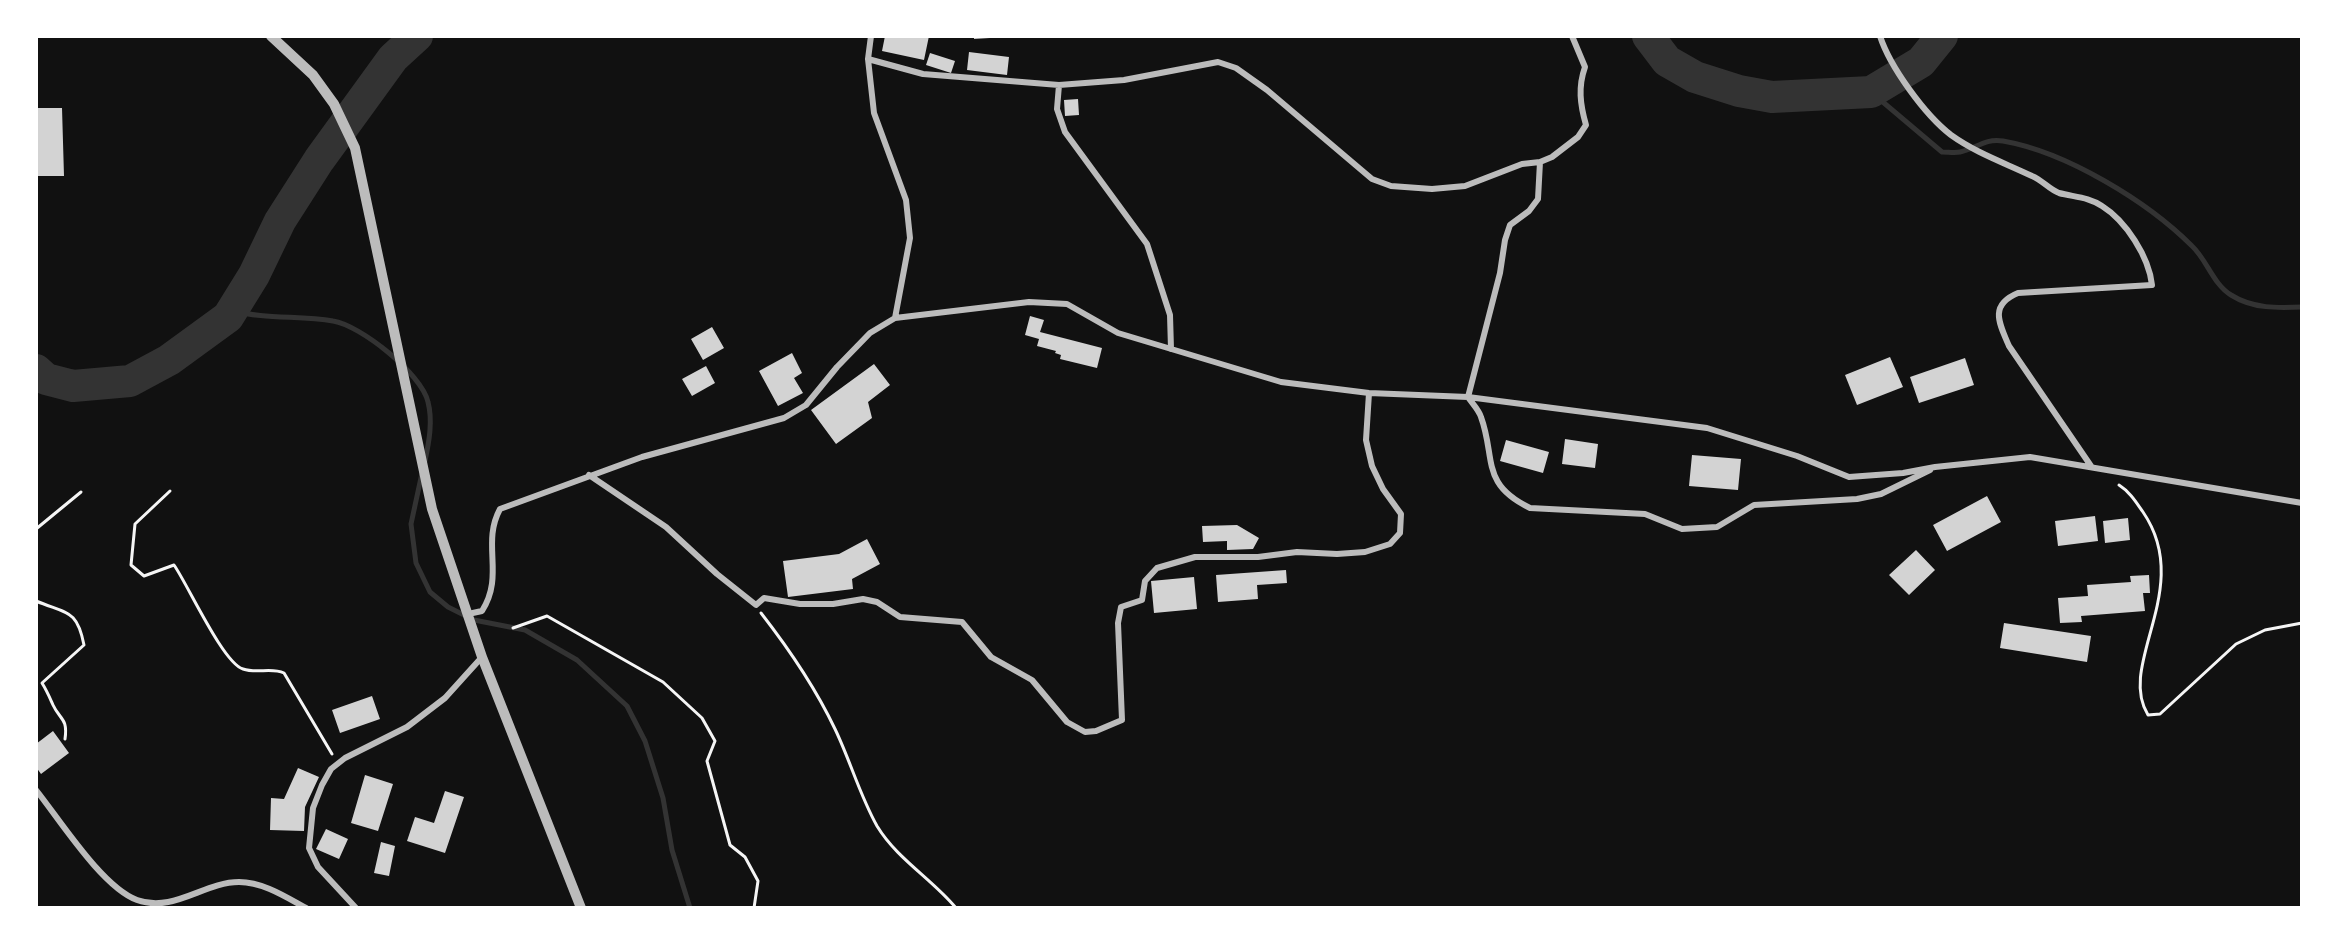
<!DOCTYPE html>
<style>
body{margin:0}
#map{position:relative;width:2338px;height:944px;overflow:hidden;background:#111;font-family:"Alegreya Sans",sans-serif}
canvas{display:block}
.frame{position:absolute;inset:0;border:38px solid #fff;pointer-events:none}
</style>
<div id="map">
<canvas width="2338" height="944"></canvas>
<div class="frame"></div>
</div>
<script>
const context = document.querySelector('canvas').getContext('2d');
context.lineJoin = 'round';
function stroke(path, color, width, dash) { context.strokeStyle = color; context.lineWidth = width; context.lineCap = dash ? 'butt' : 'round'; context.setLineDash(dash || []); context.stroke(path); }
function paint(path, color) { context.fillStyle = color; context.fill(path, 'evenodd'); }
const stream = new Path2D(`
 M1871,92L1942,152C1948,152 1955,153 1960,152C1976,149 1984,138 2003,141C2066,152 2147,201 2192,246C2207,260 2213,284 2231,295C2253,309 2278,308 2302,307
 M232,310C264,320 299,315 333,321C360,325 422,374 428,402C433,421 429,442 425,461
 M422,473L411,524L416,563L430,592L448,607L474,620L525,630L577,660L627,706L645,741L663,798L672,850L690,908`);
const river = new Path2D(`
 M1648,36L1667,61L1695,77L1739,91L1772,97L1871,92L1921,62L1942,36
 M36,370L46,379L73,386L130,381L169,360L228,317L254,275L280,221L319,160L393,58L417,36`);
const building = new Path2D(`
 M885,36H929L924,60L882,51Z
 M974,36H990V38L974,39Z
 M969,52L1009,57L1007,75L967,70Z
 M930,53L955,61L951,73L926,65Z
 M1078,99L1079,115L1065,116L1064,100Z
 M36,108H62L64,176H36Z
 M1030,316L1044,320L1040,332L1102,348L1097,368L1060,359L1061,355L1055,353L1056,351L1037,346L1039,339L1025,335Z
 M712,327L724,348L703,360L691,339Z
 M792,353L802,373L794,378L803,393L778,406L759,371Z
 M1890,357L1903,387L1857,405L1845,375Z
 M1965,358L1974,385L1919,403L1910,377Z
 M874,364L890,385L868,402L872,418L836,444L811,410Z
 M706,366L715,383L692,396L682,379Z
 M1565,439L1598,444L1595,468L1562,464Z
 M1506,440L1549,452L1543,473L1500,461Z
 M1692,455L1741,459L1738,490L1689,486Z
 M1987,496L2001,522L1947,551L1933,525Z
 M2095,516L2098,541L2058,546L2055,521Z
 M2128,518L2130,540L2105,543L2103,521Z
 M1237,525L1259,538L1253,549L1227,550V541L1203,542L1202,526Z
 M867,539L880,564L852,579L853,589L788,597L783,561L839,554Z
 M1916,550L1935,570L1909,595L1889,575Z
 M1286,570L1287,583L1257,585L1258,599L1218,602L1216,575Z
 M2149,575L2150,593H2143L2145,611L2081,616L2082,622L2060,623L2058,598L2088,596L2087,585L2131,582L2130,576Z
 M1194,577L1197,609L1154,613L1151,581Z
 M2004,623L2091,636L2087,662L2000,648Z
 M372,696L380,719L340,733L332,710Z
 M53,731L69,753L41,774L36,767V744Z
 M298,768L319,777L305,807L304,831L270,830L271,798L284,799Z
 M365,775L393,784L378,831L351,823Z
 M445,791L464,797L445,853L407,841L415,817L434,823Z
 M326,829L348,839L339,859L316,849Z
 M381,842L395,846L389,876L374,873Z`);
const path = new Path2D(`
 M2119,485C2130,492 2136,502 2143,512C2195,588 2116,664 2148,715L2160,714L2236,644L2265,630L2302,623
 M170,491L135,524L131,565L144,576L174,565C188,585 223,663 243,669C257,674 271,667 284,673L332,754
 M36,529L81,492
 M36,601C67,614 77,609 84,645L42,683C47,691 49,696 53,705C60,720 68,718 65,739
 M761,613C789,649 815,687 835,729C850,760 860,796 877,826C897,859 932,879 956,908
 M513,628L547,616L663,682L702,718L715,741L707,761L730,845L745,857L758,881L754,908`);
const minor = new Path2D(`
 M871,36L868,59L874,113L906,200L910,238L895,318
 M1880,36C1890,67 1925,115 1951,135C1976,153 2005,163 2032,176C2042,180 2050,190 2059,193C2074,197 2089,197 2102,206C2126,221 2149,257 2152,285L2018,293C1989,305 1999,323 2009,346L2091,466
 M868,59L923,74L1059,85L1124,80L1218,62L1236,68L1267,90L1372,179L1391,186L1432,189L1465,186L1522,164L1540,162L1552,157L1578,137L1586,125C1580,104 1578,87 1585,67L1572,36
 M1059,85L1057,109L1065,132L1147,244L1170,315L1171,349
 M1468,397C1472,403 1479,410 1481,417C1496,458 1480,484 1530,508L1645,514L1682,529L1717,527L1754,505L1857,499L1881,494L1930,470
 M1468,397L1500,273L1505,240L1510,225L1529,211L1538,199L1540,162
 M589,475L666,527L717,574L756,605L764,598L800,604H833L863,599L877,602L900,617L962,622L991,657L1032,680L1067,722L1085,732L1096,731L1122,720L1118,623L1121,607L1142,600L1145,581L1157,568L1195,557H1258L1297,552L1337,554L1365,552L1390,544L1400,533L1401,514L1383,489L1372,466L1366,440L1369,393
 M468,614L482,611C505,575 481,544 500,509L642,457L784,418L806,405L837,367L870,333L895,318L1029,302L1067,304L1118,333L1281,382L1369,393L1468,397L1707,428L1797,456L1849,477L1903,473L1935,467L2030,457L2302,503
 M36,790C60,820 102,887 137,900C174,913 204,882 239,882C263,882 286,897 306,908
 M356,908L318,867L309,848L313,808L322,785L331,769L345,758L407,727L445,698L482,657`);
const tertiary = new Path2D(`
 M271,36L313,75L334,104L355,148L432,509L482,657L581,908`);
stroke(stream, '#333', 5);
stroke(river, '#333', 32);
paint(building, '#d3d3d3');
stroke(path, '#f5f5f5', 3);
stroke(minor, '#bcbcbc', 6);
stroke(tertiary, '#bcbcbc', 10);
</script>
